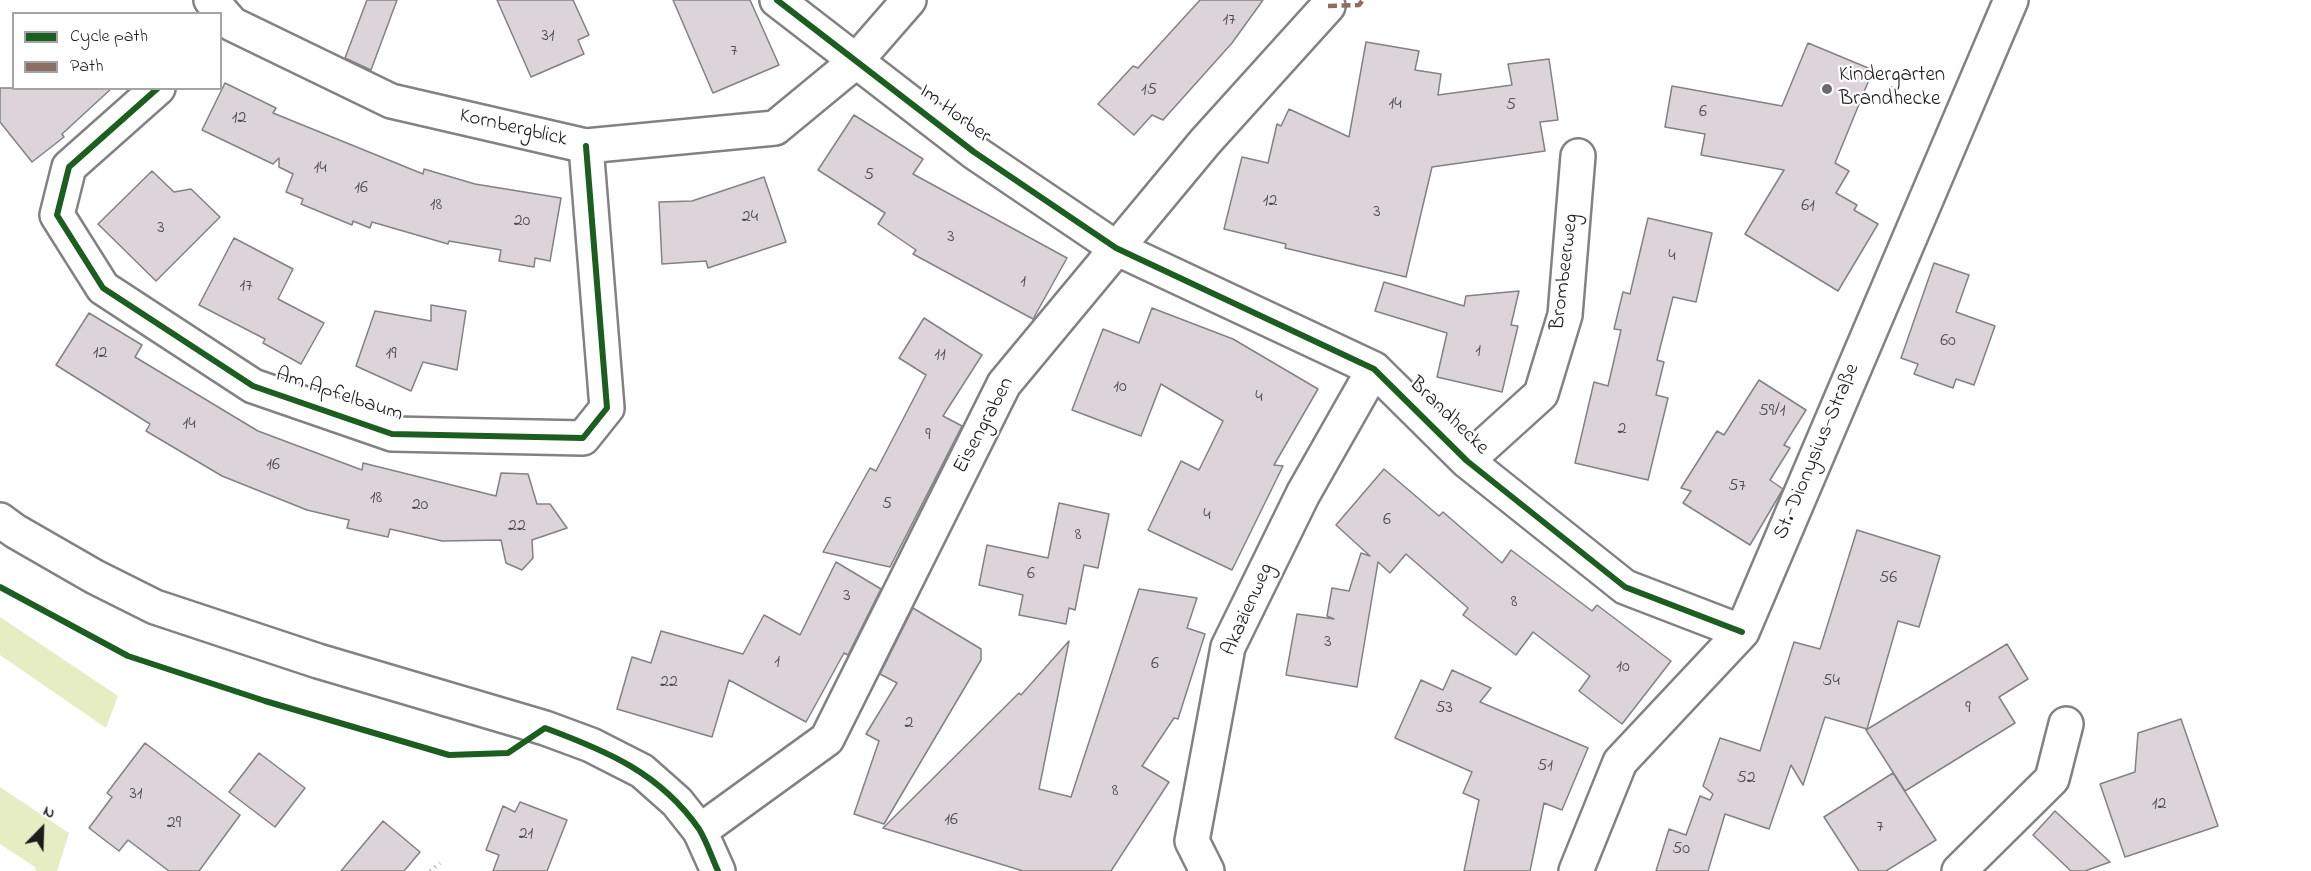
<!DOCTYPE html>
<meta charset="utf-8">
<style>
body{margin:0}
#map{position:relative;width:2311px;height:871px;overflow:hidden;background:#fff;font-family:"Indie Flower",sans-serif}
canvas{display:block}
.legend{position:absolute;left:12px;top:12px;width:210px;height:78px;box-sizing:border-box;background:#fff;border:2px solid #a4a4a4;margin:0;padding:8px 10px;list-style:none;font-size:18px;color:#1c1c1c}
.legend li{display:flex;align-items:center;gap:12px;height:30px}
.legend b{width:30px;border:2px solid #a4a4a4}
.north{position:absolute;left:12px;top:799px;width:60px;height:60px;-webkit-text-stroke:4px #fff;paint-order:stroke;rotate:23deg;font-size:16px;font-weight:700;line-height:24px;text-align:center;color:#1c1c1c}
.north::after{content:'';display:block;margin:auto;width:21px;height:27px;background:#1c1c1c;clip-path:polygon(50% 0,100% 100%,50% 72%,0 100%)}
</style>
<div id="map">
<canvas width="2311" height="871"></canvas>
<ul class="legend">
<li><b style="height:8px;background:#1b5e20"></b>Cycle path</li>
<li><b style="height:8px;background:#8d6e63"></b>Path</li>
</ul>
<div class="north">N</div>
</div>
<script>
const context = document.querySelector('canvas').getContext('2d');
context.lineJoin = 'round';
function paint(path, color) { context.fillStyle = color; context.fill(path, 'evenodd'); }
function stroke(path, color, width, dash) { context.strokeStyle = color; context.lineWidth = width; context.lineCap = dash ? 'butt' : 'round'; context.setLineDash(dash || []); context.stroke(path); }
function drawText(font, color, halo, rows, align = 'center') {
  context.font = font + ' "Indie Flower",sans-serif'; context.lineWidth = 4.5; context.setLineDash([]); context.textBaseline = 'middle'; context.strokeStyle = halo; context.fillStyle = color; for (const [text, x, y, turn = 0] of rows) {
    context.save(); context.translate(x, y); context.rotate((+turn || 0) * Math.PI / 180); context.textAlign = isNaN(turn) ? turn : align; if (halo) context.strokeText(text, 0, 0); context.fillText(text, 0, 0); context.restore();
  }
}
const green = new Path2D(`
 M0,617L118,696L106,728L0,655Z
 M0,787L69,833L57,871H36L35,867L0,844Z`);
const building = new Path2D(`
 M367,0H397L371,70L345,58Z
 M497,0H573L589,35L578,40L584,54L531,77Z
 M673,0H750L779,65L713,93Z
 M1200,0H1263L1232,43L1163,120L1152,115L1134,135L1098,104L1133,66L1138,68Z
 M1366,42L1419,51L1415,70L1441,74L1438,95L1512,85L1508,64L1549,59L1558,120L1540,122L1545,151L1432,167L1406,277L1285,248L1286,244L1224,229L1242,157L1268,163L1277,124L1281,126L1289,109L1349,137Z
 M1808,43L1873,70L1835,163L1849,171L1836,193L1857,205L1854,210L1878,224L1838,291L1745,234L1784,170L1701,155L1705,134L1665,127L1672,86L1782,106Z
 M225,83L276,108L273,113L423,174L424,169L475,184L561,198L550,261L535,258L534,267L499,261L501,250L449,241L448,244L372,222L370,228L353,221L352,225L301,204L303,199L286,192L293,174L279,167V158L273,164L202,130Z
 M0,88H112L62,134L64,137L32,162L0,122Z
 M854,115L923,159L913,174L1067,258L1033,319L913,254L916,250L878,224L885,213L818,170Z
 M152,171L174,192L191,189L220,217L156,281L98,224Z
 M764,177L786,242L708,268L706,261L662,264L659,202L692,201Z
 M1648,218L1712,233L1696,302L1673,297L1657,360L1664,362L1656,395L1668,398L1648,480L1575,463L1594,382L1608,386L1621,330L1614,329L1623,292L1630,294Z
 M234,238L293,269L278,299L324,323L301,364L263,343L265,339L199,305Z
 M1934,263L1969,275L1956,312L1995,326L1974,385L1956,379L1953,388L1914,374L1918,364L1901,358Z
 M1384,282L1464,306L1466,296L1519,291L1511,325L1518,326L1502,392L1437,377L1447,333L1375,311Z
 M431,305L466,311L457,370L423,362L411,391L356,366L375,311L431,321Z
 M1152,308L1233,339L1318,389L1274,465L1283,466L1232,570L1148,530L1181,461L1199,470L1223,421L1161,384L1141,436L1072,410L1103,329L1139,343Z
 M89,313L142,345L135,357L258,431L362,470L363,463L496,496L501,473L528,474L537,504H550L567,528L532,540L533,558L522,570L506,563L501,540L442,541L390,529L388,537L347,528L349,520L307,510L222,476L146,431L150,424L56,365Z
 M924,318L982,355L943,416L962,426L890,567L823,552L870,468L876,471L926,375L899,358Z
 M1759,380L1806,410L1784,445L1790,448L1770,480L1783,489L1750,545L1683,503L1691,491L1681,488L1717,431L1724,435Z
 M1384,469L1439,516L1443,512L1502,563L1511,550L1592,611L1597,605L1671,661L1622,724L1579,691L1590,676L1533,632L1516,655L1463,615L1468,608L1406,554L1390,573L1378,562L1357,687L1286,675L1297,614L1334,619L1327,616L1332,588L1349,591L1361,553L1370,556L1336,525Z
 M1059,503L1109,514L1098,568L1084,565L1075,610L1069,608L1066,624L1019,615L1023,595L979,585L987,545L1048,558Z
 M1857,530L1940,556L1919,627L1898,621L1867,729L1825,717L1803,785L1791,765L1769,829L1725,814L1708,871H1656L1669,829L1686,835L1700,796L1710,800L1713,794L1703,786L1720,738L1760,751L1794,642L1820,649Z
 M836,562L881,589L848,655L844,653L806,722L729,680L712,737L617,709L632,657L651,663L661,631L743,654L764,615L800,635Z
 M1139,589L1197,598L1187,628L1205,634L1178,719L1174,718L1142,766L1169,782L1111,871H1023L883,828L1019,693L1021,695L1069,641L1039,789L1071,797Z
 M913,608L981,649V660L884,824L854,814L879,741L866,734L897,683L880,674Z
 M2007,644L2028,679L1999,697L2015,723L1905,791L1866,730Z
 M1452,670L1491,688L1480,702L1588,748L1562,810L1544,803L1530,871H1464L1479,800L1463,793L1472,772L1395,738L1421,680L1443,690Z
 M2181,719L2218,826L2125,857L2100,784L2135,772L2138,733Z
 M145,743L240,815L199,871H169L128,840L119,851L89,828L112,797L107,793Z
 M259,753L305,788L275,827L229,792Z
 M1893,773L1936,840L1886,871H1859L1824,817Z
 M520,802L567,820L547,871H493L499,855L486,850L503,806L515,812Z
 M2055,811L2110,862L2085,871H2071L2033,835Z
 M383,821L420,852L404,871H341Z`);
const path = new Path2D(`
 M430,871L440,863`);
const street = new Path2D(`
 M211,0L232,24L391,101L586,146L775,128L855,62L909,0
 M777,0L974,152L1116,248L1374,369L1467,461L1625,587L1742,632
 M158,88L69,167L57,215L103,288L253,386L392,434L583,438L607,408L586,146
 M1467,461L1541,394L1565,315L1578,156
 M700,831L827,739L1004,384L1205,142L1328,6
 M1207,871L1192,841L1228,647L1303,494L1374,369
 M1576,871L1620,762L1742,632L2011,0
 M1959,871L2052,779L2066,724`);
const secondary = new Path2D(`
 M0,520L15,531L95,577L155,607L318,661L545,728L591,745L642,771L677,802L700,831L718,871`);
const quiet = new Path2D(`
 M1328,6L1359,5L1363,0`);
const cycleway = new Path2D(`
 M777,0L974,152L1116,248L1374,369L1467,461L1625,587L1742,632
 M158,88L69,167L57,215L103,288L253,386L392,434L583,438L607,408L586,146
 M0,587L128,656L265,701L449,755L508,753L545,728C607,751 660,773 699,829C707,842 712,858 718,871`);
const markers = [
 [1827,89,6,"#6b6b6b"]
];
const numberNames = [
 ["17",1229,21],
 ["31",548,37],
 ["7",734,52],
 ["15",1149,91],
 ["14",1395,105],
 ["5",1511,106],
 ["6",1703,113],
 ["12",239,119],
 ["14",320,169],
 ["5",869,176],
 ["16",361,189],
 ["12",1270,202],
 ["18",436,206],
 ["61",1808,207],
 ["3",1377,213],
 ["24",750,218],
 ["20",522,222],
 ["3",161,229],
 ["3",951,238],
 ["4",1672,257],
 ["1",1023,283],
 ["17",246,287],
 ["60",1948,342],
 ["1",1478,352],
 ["12",100,354],
 ["19",391,355],
 ["11",940,356],
 ["10",1120,388],
 ["4",1259,398],
 ["59/1",1772,412],
 ["14",189,425],
 ["2",1622,430],
 ["9",928,436],
 ["16",273,466],
 ["57",1737,487],
 ["18",376,499],
 ["5",887,505],
 ["20",420,506],
 ["4",1207,516],
 ["6",1387,521],
 ["22",517,527],
 ["8",1078,536],
 ["6",1031,575],
 ["56",1888,579],
 ["3",847,597],
 ["8",1514,603],
 ["3",1328,643],
 ["1",777,663],
 ["6",1155,665],
 ["10",1623,668],
 ["54",1831,682],
 ["22",669,683],
 ["53",1444,709],
 ["9",1968,709],
 ["2",909,724],
 ["51",1545,767],
 ["52",1746,779],
 ["8",1115,792],
 ["31",136,795],
 ["12",2159,805],
 ["16",951,821],
 ["29",174,824],
 ["7",1880,828],
 ["21",526,835],
 ["50",1681,850]
];
const poiNames = [
 ["Kindergarten",1839,77],
 ["Brandhecke",1839,101]
];
const streetNames = [
 ["Im Horber",954,115,37],
 ["Kornbergblick",513,129,13],
 ["Brombeerweg",1566,272,-83],
 ["Am Apfelbaum",339,396,18],
 ["Brandhecke",1448,417,44],
 ["Eisengraben",985,426,-62],
 ["St.-Dionysius-Straße",1818,452,-67],
 ["Akazienweg",1249,610,-66]
];
paint(green, '#e6edc3');
paint(building, '#ddd4da');
stroke(building, '#828282', 1.5);
stroke(street, '#828282', 38);
stroke(secondary, '#828282', 38);
stroke(path, '#bebebe', 4, [1.5, 4.5]);
stroke(street, '#fff', 33);
stroke(secondary, '#fff', 33);
stroke(quiet, '#8d6e63', 4.5, [9, 4.5]);
stroke(cycleway, '#1b5e20', 6);
for (const [x, y, r, color] of markers) { const dot = new Path2D(); dot.arc(x, y, r, 0, 2 * Math.PI); context.fillStyle = color; context.fill(dot); stroke(dot, '#fff', 2); }
drawText('18px', '#4c4a4c', null, numberNames);
drawText('21px', '#1c1c1c', '#fff', poiNames, 'left');
drawText('21px', '#1c1c1c', '#fff', streetNames);
</script>
